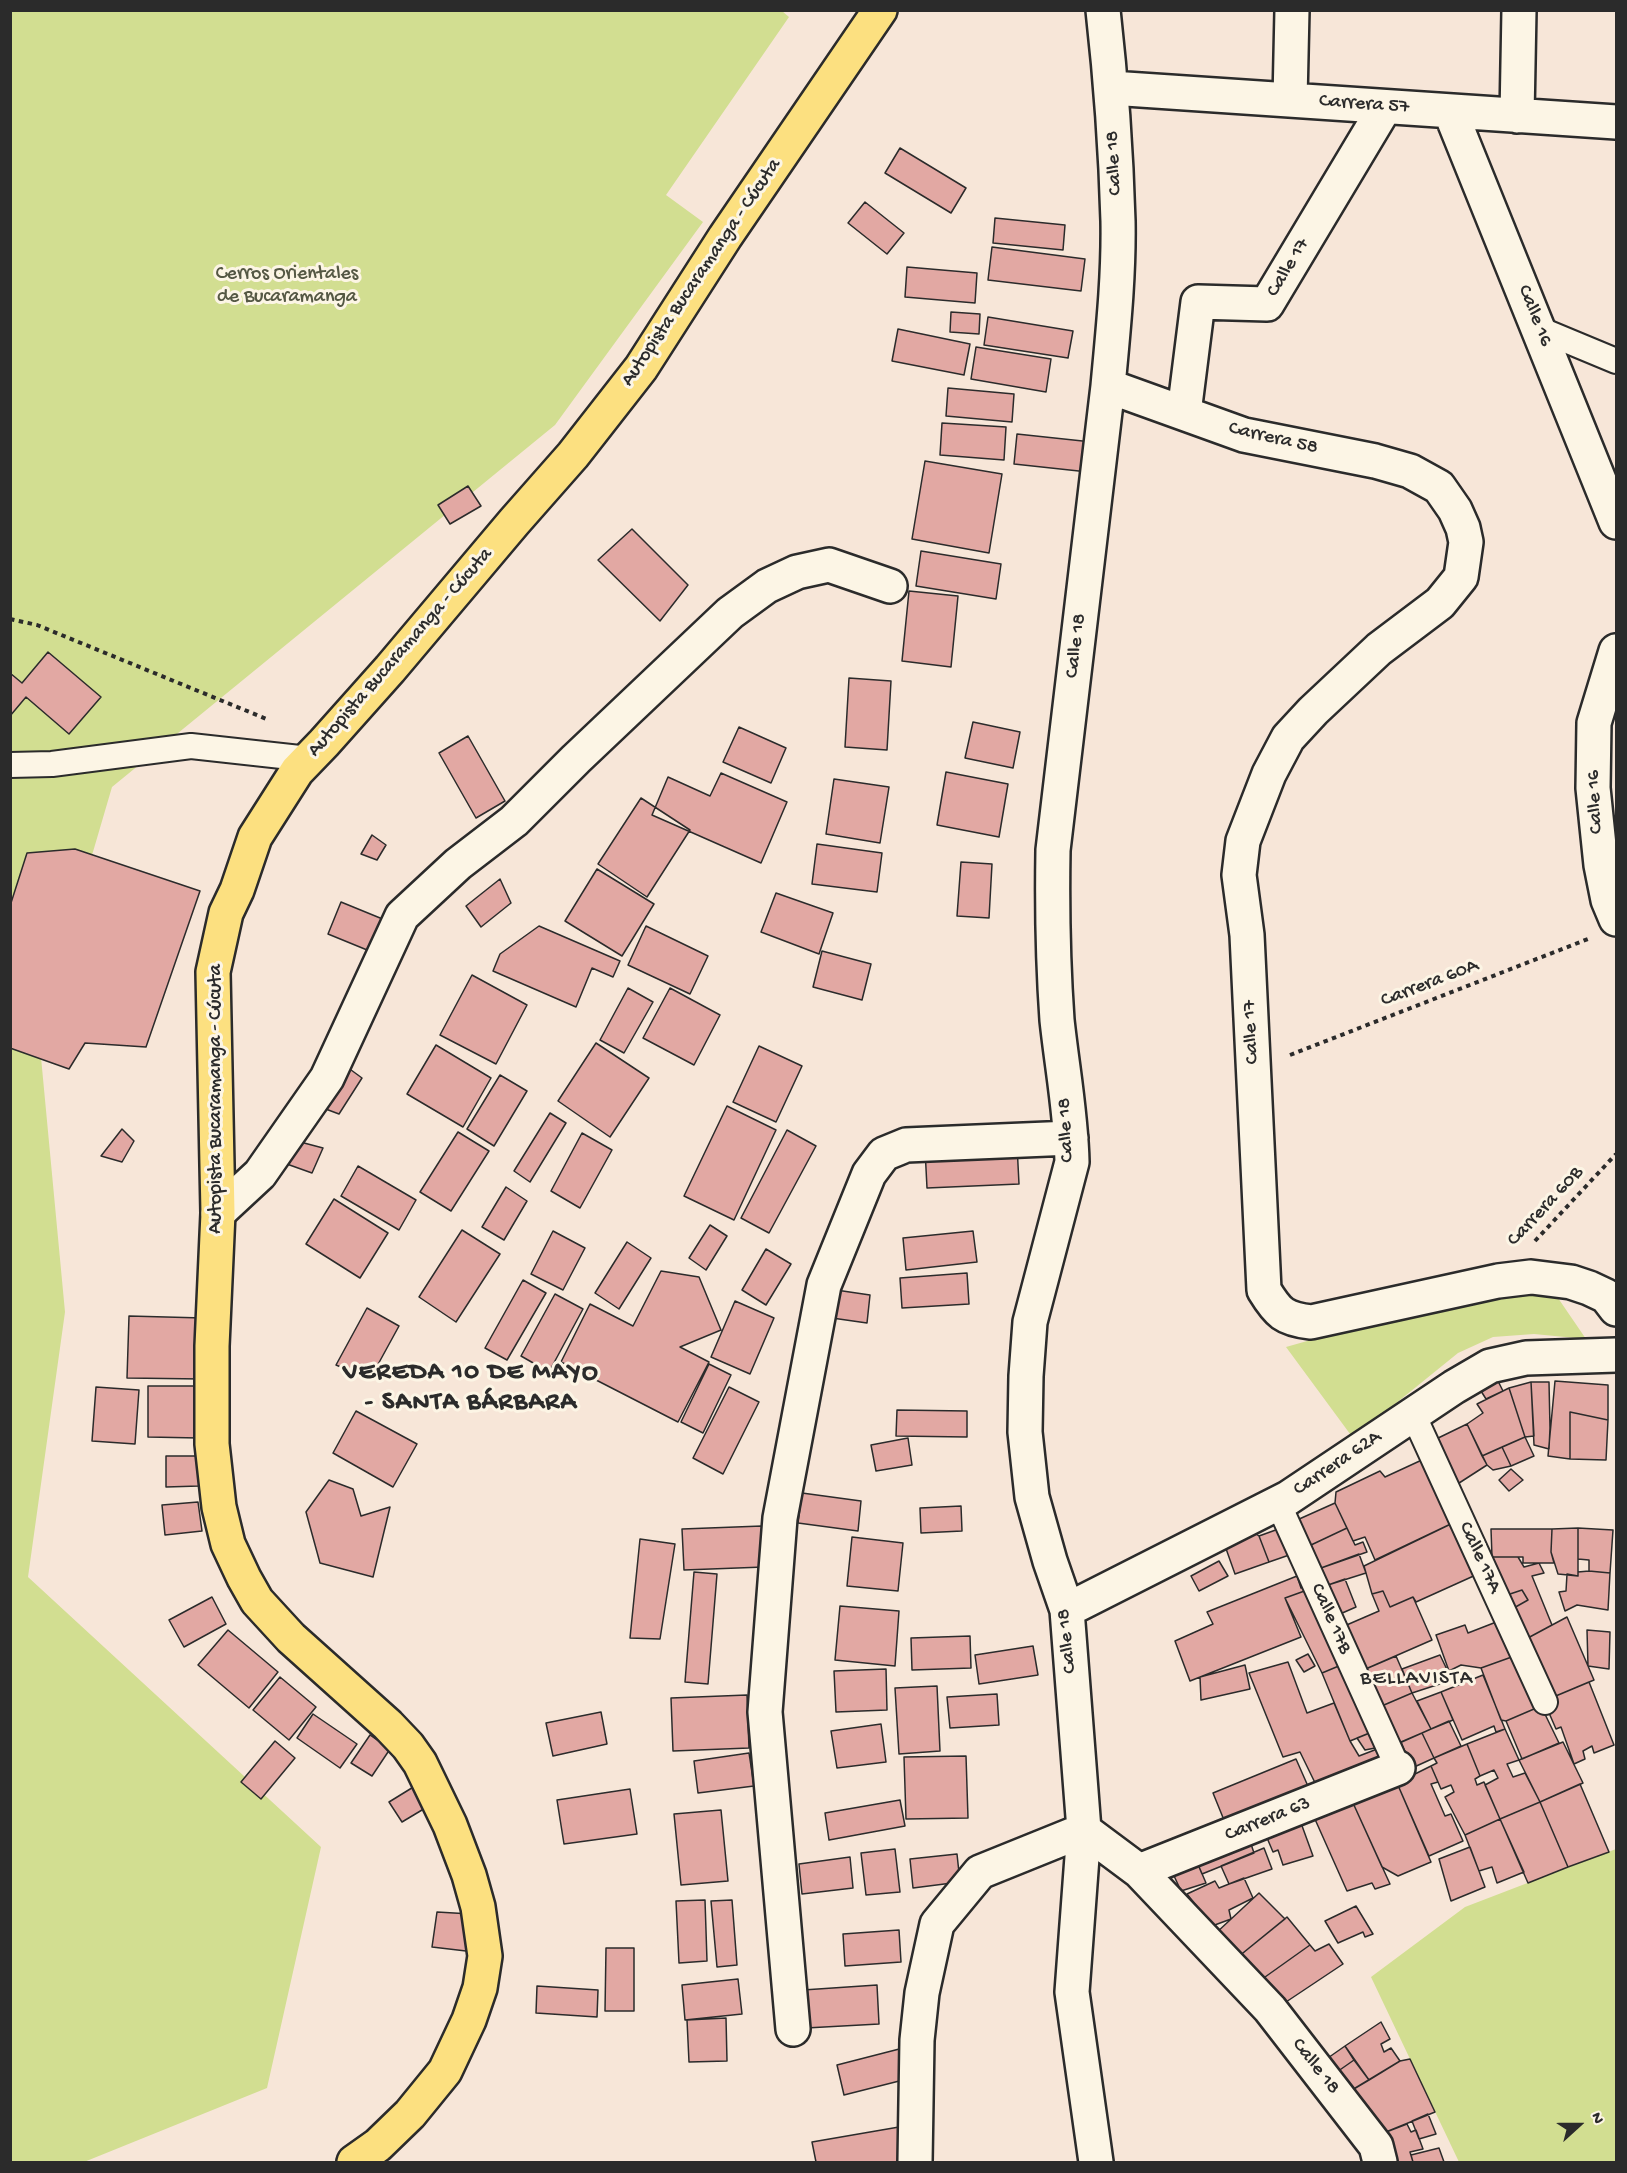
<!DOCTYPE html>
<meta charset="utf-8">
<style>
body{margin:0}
#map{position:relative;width:1627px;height:2173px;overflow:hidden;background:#f7e6d8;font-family:"Gochi Hand",sans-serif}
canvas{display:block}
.frame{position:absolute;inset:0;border:12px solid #2b2b2b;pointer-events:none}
.north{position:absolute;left:1549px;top:2095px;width:60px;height:60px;-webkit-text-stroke:4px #fcf5e5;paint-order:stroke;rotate:69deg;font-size:16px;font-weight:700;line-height:24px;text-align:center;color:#2b2b2b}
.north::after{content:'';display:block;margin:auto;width:21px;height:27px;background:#2b2b2b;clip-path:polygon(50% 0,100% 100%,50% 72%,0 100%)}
</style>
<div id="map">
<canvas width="1627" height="2173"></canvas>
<div class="frame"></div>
<div class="north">N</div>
</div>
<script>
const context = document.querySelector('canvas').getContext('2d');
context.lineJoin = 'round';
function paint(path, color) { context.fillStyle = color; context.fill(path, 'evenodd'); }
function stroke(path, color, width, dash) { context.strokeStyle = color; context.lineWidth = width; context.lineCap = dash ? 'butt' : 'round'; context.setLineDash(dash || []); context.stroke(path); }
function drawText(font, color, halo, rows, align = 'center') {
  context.font = font + ' "Gochi Hand",sans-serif'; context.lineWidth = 6; context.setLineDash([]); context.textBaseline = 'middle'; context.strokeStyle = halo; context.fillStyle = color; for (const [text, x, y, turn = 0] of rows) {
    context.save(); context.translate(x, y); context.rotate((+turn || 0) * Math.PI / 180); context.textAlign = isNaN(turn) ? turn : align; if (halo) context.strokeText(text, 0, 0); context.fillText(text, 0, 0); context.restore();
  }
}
const green = new Path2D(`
 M11,11H782L789,17L666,195L703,222L555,425L112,787L39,1036L65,1312L28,1577L321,1847L267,2088L84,2162H11Z
 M1529,1289L1558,1298L1586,1339L1534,1334L1493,1337L1458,1353L1353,1438L1286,1347L1392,1317Z
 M1616,1849V2162H1459L1371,1977L1465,1907Z`);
const building = new Path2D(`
 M900,148L966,188L951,213L885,173Z
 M865,202L904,233L887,254L848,223Z
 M995,218L1065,225L1063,250L993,243Z
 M992,247L1085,259L1081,291L988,280Z
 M907,267L977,273L975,303L905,297Z
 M951,312L980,314L979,334L950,332Z
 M988,317L1073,331L1068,358L984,345Z
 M898,329L970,344L964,375L892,361Z
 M976,347L1051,359L1046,392L971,379Z
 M948,388L1014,394L1012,422L946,416Z
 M942,423L1006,427L1004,460L940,455Z
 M1017,434L1092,442L1088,472L1014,464Z
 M925,461L1002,474L989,553L912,539Z
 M468,486L481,506L450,524L438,505Z
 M632,529L688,585L660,621L598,560Z
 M921,551L1001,564L996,599L916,586Z
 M909,591L958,596L951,667L902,661Z
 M48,652L101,697L69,734L26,697L10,716V673L22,683Z
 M849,678L891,681L887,750L845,747Z
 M973,722L1020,732L1013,768L965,758Z
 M739,727L786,748L771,783L723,762Z
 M468,736L505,801L476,818L439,753Z
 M946,772L1008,784L999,837L937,825Z
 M721,773L787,802L761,863L652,815L668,777L710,796Z
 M834,779L889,787L880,843L826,834Z
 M641,798L690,830L647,897L598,864Z
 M372,835L386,845L377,860L361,854Z
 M817,844L882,853L877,892L812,884Z
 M75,849L200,891L146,1047L85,1043L69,1069L10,1048V906L27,853Z
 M961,862L992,864L989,918L957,916Z
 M597,869L654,904L622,956L565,921Z
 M500,879L511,903L481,927L466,906Z
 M776,893L833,913L819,954L761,932Z
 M341,902L385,920L372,952L328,934Z
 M539,926L620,961L613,977L592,968L576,1007L493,971L500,954Z
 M646,926L708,956L690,994L628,965Z
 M822,951L871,964L862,1000L813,987Z
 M472,975L527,1005L496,1064L440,1035Z
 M628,988L653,1002L624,1053L600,1040Z
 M670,988L720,1015L694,1065L643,1038Z
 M596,1043L649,1078L610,1137L558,1101Z
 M436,1045L491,1078L463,1127L407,1094Z
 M759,1046L802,1066L776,1122L733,1102Z
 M347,1067L362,1078L339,1114L323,1108Z
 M500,1075L527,1091L494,1146L467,1129Z
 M727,1106L776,1130L734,1220L684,1196Z
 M550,1113L566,1123L530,1182L514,1171Z
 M122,1129L134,1141L122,1162L101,1156Z
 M787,1130L816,1146L769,1233L741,1218Z
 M458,1132L489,1151L451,1211L420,1192Z
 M582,1133L612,1150L580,1208L551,1191Z
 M289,1139L323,1148L312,1173L284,1163Z
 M1017,1145L1019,1184L927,1188L925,1149Z
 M358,1166L416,1200L399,1230L341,1196Z
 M506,1187L527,1201L504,1240L482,1227Z
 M334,1199L388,1233L360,1278L306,1244Z
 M710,1225L727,1236L706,1270L689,1258Z
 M462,1230L500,1254L456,1322L419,1297Z
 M553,1231L585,1248L563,1290L531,1274Z
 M973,1231L977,1262L906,1270L903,1238Z
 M627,1242L651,1258L619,1309L595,1293Z
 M766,1249L791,1264L766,1305L742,1290Z
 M661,1271L699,1277L721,1330L680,1347L709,1362L678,1422L561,1362L590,1304L633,1326Z
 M967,1273L969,1304L902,1308L900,1278Z
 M523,1280L546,1293L507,1360L485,1348Z
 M836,1290L870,1295L867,1323L832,1318Z
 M555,1294L583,1309L549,1372L521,1356Z
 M735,1301L774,1318L750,1374L711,1357Z
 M367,1308L399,1326L370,1379L336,1365Z
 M129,1316L203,1318L202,1379L127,1378Z
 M709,1364L731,1375L703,1433L681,1422Z
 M1494,1373L1503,1391L1486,1399L1476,1383Z
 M1555,1381L1608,1385V1420L1570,1412V1459L1548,1456Z
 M1531,1382H1549L1550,1428L1549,1449L1534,1445Z
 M1531,1382L1534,1436L1525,1437L1509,1388Z
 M148,1386H199V1438L148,1437Z
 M96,1387L139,1390L135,1444L92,1441Z
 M729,1387L759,1402L723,1474L693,1458Z
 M1509,1388L1525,1437L1482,1456L1467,1424L1483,1413L1477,1404Z
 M897,1410L967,1411V1437L896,1436Z
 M356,1411L417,1444L393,1487L333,1453Z
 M1570,1412L1608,1420L1606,1460L1570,1459Z
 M1467,1424L1487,1465L1456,1485L1432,1441Z
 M1525,1437L1534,1456L1511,1466L1502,1447Z
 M908,1438L912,1465L876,1471L871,1445Z
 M1502,1447L1511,1466L1493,1470L1487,1465L1482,1456Z
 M166,1456H199V1486L166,1487Z
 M1424,1459L1457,1521L1375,1560L1365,1537L1353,1541L1335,1503L1336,1492L1380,1471L1385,1477Z
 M1511,1469L1523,1480L1509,1491L1499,1480Z
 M329,1480L353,1489L361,1516L390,1507L373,1577L320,1563L306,1512Z
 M802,1493L861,1501L858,1531L798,1523Z
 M198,1502L202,1531L165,1535L162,1505Z
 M1335,1503L1347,1528L1311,1545L1297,1520Z
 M961,1506L962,1531L921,1533L920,1508Z
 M1457,1521L1478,1574L1416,1602L1413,1597L1390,1607L1383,1591L1372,1594L1364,1566Z
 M762,1526L764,1567L684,1570L682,1529Z
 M1284,1527L1295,1553L1269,1562L1259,1536Z
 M1347,1528L1355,1545L1363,1542L1367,1552L1321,1568L1311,1545Z
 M1578,1528V1576L1558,1574L1551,1552L1552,1529Z
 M1578,1528L1613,1530L1610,1573L1589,1571V1560L1578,1559Z
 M1491,1529H1552L1551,1552L1554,1563H1523V1557H1492Z
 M1253,1532L1259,1536L1269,1562L1235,1574L1224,1543Z
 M852,1537L903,1543L898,1591L847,1586Z
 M640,1539L675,1544L660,1639L630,1638Z
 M1359,1554L1366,1573L1328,1585L1321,1568Z
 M1492,1557H1518L1524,1567L1539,1563L1544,1573L1532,1576L1552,1625L1526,1639L1512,1609L1528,1600L1522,1590L1507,1595Z
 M1219,1561L1228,1576L1199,1591L1191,1576Z
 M1589,1571L1610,1573L1608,1610L1577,1605L1565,1611L1559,1592L1566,1591L1567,1574L1578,1576V1572Z
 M694,1572L717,1574L708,1684L685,1682Z
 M1297,1576L1301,1588L1309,1585L1310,1589L1285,1598L1301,1637L1190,1681L1175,1641L1213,1624L1207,1612Z
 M1345,1579L1356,1607L1340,1614L1328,1585Z
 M1310,1589L1346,1663L1322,1673L1285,1598Z
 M1522,1590L1528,1600L1512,1609L1507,1595Z
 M1383,1591L1390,1607L1413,1597L1432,1640L1361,1671L1342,1627L1379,1611L1372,1594Z
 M212,1597L226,1624L184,1647L169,1620Z
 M840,1606L899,1611L895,1666L835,1660Z
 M1567,1617L1594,1680L1551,1698L1526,1639Z
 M1504,1619L1520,1654L1481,1668L1461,1665L1449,1671L1436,1635L1465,1625L1468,1633Z
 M228,1630L278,1672L249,1708L198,1665Z
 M1587,1630L1610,1632L1609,1669L1588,1666Z
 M970,1636L971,1668L912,1670L911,1638Z
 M1033,1646L1038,1675L979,1684L975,1655Z
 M1308,1654L1315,1666L1304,1672L1296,1660Z
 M1520,1654L1541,1706L1506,1721L1501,1720L1481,1668Z
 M1440,1655L1452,1680L1412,1693L1402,1669Z
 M1396,1656L1412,1693L1377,1708L1361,1671Z
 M1288,1662L1307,1713L1334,1703L1350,1741L1359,1756L1385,1746L1394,1766L1320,1793L1300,1752L1283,1757L1249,1673Z
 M1346,1663L1377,1730L1350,1741L1322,1673Z
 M1245,1665L1250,1689L1201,1700L1200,1677Z
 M886,1669L887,1710L836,1712L834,1671Z
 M1483,1675L1505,1729L1496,1732L1494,1726L1462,1740L1441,1692Z
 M280,1677L316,1707L289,1740L253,1710Z
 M1589,1682L1614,1745L1594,1753L1592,1746L1583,1751L1585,1759L1574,1764L1561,1727L1556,1729L1546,1706L1551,1698Z
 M937,1686L940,1751L899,1754L895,1688Z
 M1441,1692L1453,1720L1431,1729L1417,1701Z
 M1412,1693L1431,1729L1395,1745L1377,1708Z
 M997,1694L999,1725L950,1728L947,1697Z
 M747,1695L749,1748L673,1751L671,1698Z
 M1541,1706L1559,1743L1522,1759L1506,1721Z
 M601,1712L607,1744L553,1756L546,1723Z
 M313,1714L357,1744L340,1768L297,1738Z
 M1449,1721L1461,1746L1434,1758L1422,1733Z
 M881,1724L886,1762L837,1768L831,1731Z
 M1505,1729L1519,1760L1507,1764L1513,1777L1525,1773L1540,1802L1500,1819L1485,1785L1498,1778L1494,1770L1480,1776L1467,1744Z
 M1377,1730L1385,1746L1365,1750L1357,1738Z
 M1422,1733L1434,1758L1412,1768L1401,1742Z
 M370,1735L390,1749L372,1776L351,1763Z
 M275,1741L295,1758L261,1799L241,1782Z
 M1563,1742L1583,1783L1540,1802L1519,1760Z
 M1467,1744L1480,1776L1475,1779L1477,1785L1484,1782L1500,1819L1465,1835L1445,1797L1454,1792L1451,1785L1441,1789L1431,1766L1437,1763L1434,1758Z
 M749,1753L754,1786L698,1793L694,1761Z
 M966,1756L968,1818L906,1819L904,1757Z
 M1296,1759L1311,1793L1226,1825L1213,1793Z
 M1431,1766L1438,1782L1431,1784L1445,1816L1451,1814L1463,1841L1429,1856L1397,1783Z
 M1397,1783L1431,1862L1398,1876L1382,1867L1353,1803Z
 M1580,1784L1609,1852L1568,1867L1540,1802Z
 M415,1786L427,1807L402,1822L389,1802Z
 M630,1789L637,1834L564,1844L557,1800Z
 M900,1800L905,1826L829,1840L825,1813Z
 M1540,1802L1568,1867L1528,1883L1500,1819Z
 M1353,1803L1390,1884L1375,1889L1372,1883L1347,1891L1314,1817Z
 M721,1810L728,1881L681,1885L674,1814Z
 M1297,1812L1313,1856L1283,1865L1278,1850L1273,1852L1262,1826Z
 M1500,1819L1524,1872L1497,1883L1492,1867L1479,1871L1465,1835Z
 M1247,1832L1254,1853L1202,1874L1194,1855Z
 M1470,1847L1485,1887L1451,1901L1439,1859Z
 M1264,1848L1272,1869L1229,1884L1221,1866Z
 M895,1849L900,1892L866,1895L861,1853Z
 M957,1854L960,1882L913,1888L910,1859Z
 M1194,1855L1206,1883L1181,1891L1169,1865Z
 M850,1857L853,1888L802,1894L799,1864Z
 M1244,1878L1253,1898L1229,1910L1231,1919L1212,1926L1187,1894L1215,1881L1219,1888Z
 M1259,1893L1285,1919L1238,1957L1215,1934Z
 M705,1900L707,1961L679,1963L676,1901Z
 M732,1900L737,1965L717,1967L711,1901Z
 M1356,1906L1373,1934L1365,1937L1363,1932L1338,1943L1325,1921Z
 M437,1912L471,1914L466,1951L432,1947Z
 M1287,1917L1310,1945L1258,1982L1238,1957Z
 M899,1930L901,1962L845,1966L843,1934Z
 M1329,1944L1343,1964L1277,2008L1258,1982L1310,1945L1315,1951Z
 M606,1948H634V2011H605Z
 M738,1979L742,2014L685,2020L682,1985Z
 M877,1985L879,2024L806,2028L803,1990Z
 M537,1986L598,1990L597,2017L536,2013Z
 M726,2018L727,2061L689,2062L687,2020Z
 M1381,2022L1390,2039L1381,2044L1384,2052L1391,2048L1400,2061L1369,2080L1345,2046Z
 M1345,2046L1354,2060L1334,2074L1325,2060Z
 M907,2047L915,2077L844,2095L837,2065Z
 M1410,2059L1435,2112L1381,2134L1347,2093L1400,2061Z
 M1354,2060L1369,2080L1347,2093L1334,2074Z
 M1428,2114L1436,2134L1419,2139L1412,2121Z
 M1407,2124L1411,2132L1416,2130L1423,2149L1410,2152L1413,2162H1392L1381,2134Z
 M899,2127L906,2162H816L812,2142Z
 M1439,2148L1444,2162H1413L1411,2155Z`);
const path = new Path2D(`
 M10,619L37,625L269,720
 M1290,1055L1588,939
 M1535,1241L1616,1154`);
const service = new Path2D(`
 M1539,329L1616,361
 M10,765L52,764L191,746L309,759
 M1413,1414L1545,1702
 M1278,1503L1398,1768`);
const minor = new Path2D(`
 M1111,88L1616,122
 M1290,100L1292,10
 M1450,111L1616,522
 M1517,116L1519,10
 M1108,386L1244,435L1375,461L1410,471L1439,487L1455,510L1463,528L1466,542L1461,577L1440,603L1379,649L1313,711L1288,738L1269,774L1243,841L1239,875L1247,935L1264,1290C1278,1313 1284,1319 1311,1322L1498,1281L1531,1277L1571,1282L1589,1288L1606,1296L1616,1309
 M1184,413L1198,302L1267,304L1385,107
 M1616,651L1594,723L1593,788L1601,865L1608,900L1616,919
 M218,1213L260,1174L327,1078L402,916L458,864L514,821L576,759L730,613L767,586L797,572L829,565L890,586
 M1067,1610L1288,1498L1454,1387L1490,1366L1526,1358L1616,1355
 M1084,1830L1139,1871L1270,2009L1376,2146L1380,2162
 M1139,1871L1398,1768
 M793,2029L765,1712L780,1518L824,1285L869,1174L884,1154L906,1145L1071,1138
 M915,2162L917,2040L922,1993L937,1924L980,1872L1084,1830
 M1096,2162L1072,1992L1084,1830L1067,1610L1050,1561L1032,1497L1025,1432L1026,1376L1030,1322L1072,1162C1071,1114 1062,1067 1057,1020C1053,963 1052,907 1053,850L1108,386C1113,332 1119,276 1118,221C1116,151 1111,81 1103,10`);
const trunk = new Path2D(`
 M354,2162L378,2145L410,2114L445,2071L469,2020L480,1988L485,1956L478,1907L469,1875L450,1825L420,1763L408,1746L388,1725L291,1638L257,1601L244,1578L228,1544L219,1507L212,1444V1346L218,1213L213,972L226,913L237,890L255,837L297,771L324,743L390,669L514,522L573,455L641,368L725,237L880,10`);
const streetNames = [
 ["Carrera 57",1364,105,4],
 ["Calle 18",1115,163,-93],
 ["Calle 17",1289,268,-59],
 ["Autopista Bucaramanga - Cúcuta",702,273,-56],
 ["Calle 16",1534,316,68],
 ["Carrera 58",1273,439,13],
 ["Calle 18",1077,646,-83],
 ["Autopista Bucaramanga - Cúcuta",401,653,-49],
 ["Calle 16",1596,802,-93],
 ["Carrera 60A",1430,984,-21],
 ["Calle 17",1252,1032,-93],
 ["Autopista Bucaramanga - Cúcuta",217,1099,-90],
 ["Calle 18",1067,1130,-93],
 ["Carrera 60B",1546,1207,-47],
 ["Carrera 62A",1338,1464,-34],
 ["Calle 17A",1479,1558,65],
 ["Calle 17B",1330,1619,66],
 ["Calle 18",1068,1641,-96],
 ["Carrera 63",1268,1820,-22],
 ["Calle 18",1315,2067,52]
];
const parkNames = [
 ["Cerros Orientales",287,275],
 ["de Bucaramanga",287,298]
];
const neighbourhoodNames = [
 ["BELLAVISTA",1417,1680]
];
const districtNames = [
 ["VEREDA 10 DE MAYO",471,1374],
 ["- SANTA BÁRBARA",471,1404]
];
paint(green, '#d2de91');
paint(building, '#e2a8a3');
stroke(building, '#2b2b2b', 1.5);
stroke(service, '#2b2b2b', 28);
stroke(minor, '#2b2b2b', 38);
stroke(trunk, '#2b2b2b', 38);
stroke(path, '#2b2b2b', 4, [4.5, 4.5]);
stroke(service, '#fcf5e5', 24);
stroke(minor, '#fcf5e5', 33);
stroke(trunk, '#fce080', 33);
drawText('20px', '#2b2b2b', '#fcf5e5', streetNames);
drawText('20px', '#555844', '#fcf5e5', parkNames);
context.letterSpacing = '1.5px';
drawText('21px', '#2b2b2b', '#fcf5e5', neighbourhoodNames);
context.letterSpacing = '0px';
context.letterSpacing = '1.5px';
drawText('bold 26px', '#2b2b2b', '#fcf5e5', districtNames);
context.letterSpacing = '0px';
</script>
